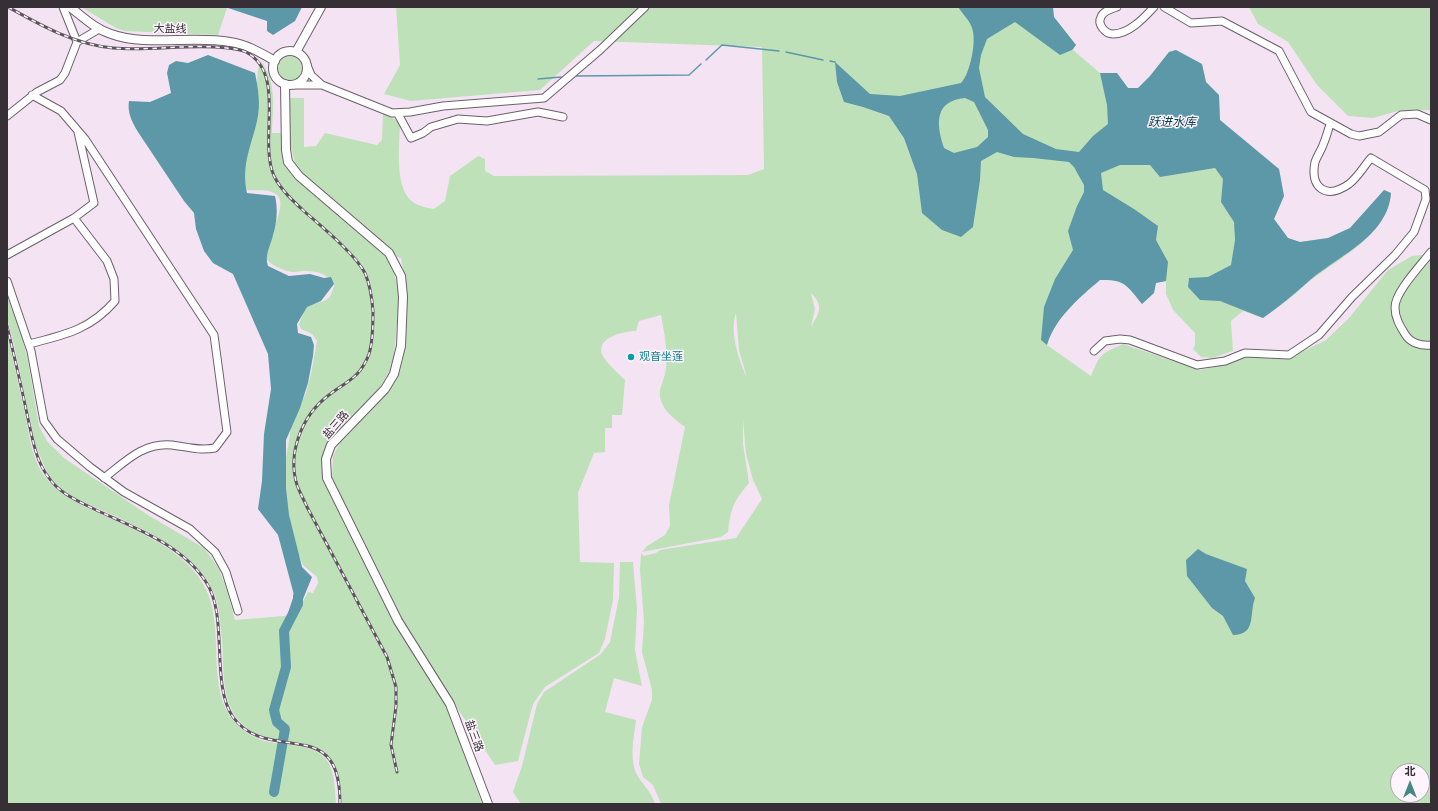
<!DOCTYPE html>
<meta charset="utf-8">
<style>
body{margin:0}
#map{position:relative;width:1438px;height:811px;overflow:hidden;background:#f4e4f3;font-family:"Alegreya Sans","Noto Sans SC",sans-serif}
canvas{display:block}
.frame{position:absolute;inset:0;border:8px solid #363036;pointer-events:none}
.north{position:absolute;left:1390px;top:763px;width:40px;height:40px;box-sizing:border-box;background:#fdf4fd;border:1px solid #ada6ad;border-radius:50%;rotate:0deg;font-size:11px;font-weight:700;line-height:16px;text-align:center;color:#363036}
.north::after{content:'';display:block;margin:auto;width:14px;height:18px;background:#438982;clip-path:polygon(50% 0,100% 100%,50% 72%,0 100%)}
</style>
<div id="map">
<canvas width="1438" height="811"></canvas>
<div class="frame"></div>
<div class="north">北</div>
</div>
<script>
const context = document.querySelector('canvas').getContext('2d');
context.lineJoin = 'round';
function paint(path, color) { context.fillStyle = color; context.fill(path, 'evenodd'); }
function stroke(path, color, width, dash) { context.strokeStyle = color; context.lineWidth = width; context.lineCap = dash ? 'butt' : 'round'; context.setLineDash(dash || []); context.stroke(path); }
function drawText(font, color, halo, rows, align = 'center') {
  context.font = font + ' "Alegreya Sans","Noto Sans SC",sans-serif'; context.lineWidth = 3; context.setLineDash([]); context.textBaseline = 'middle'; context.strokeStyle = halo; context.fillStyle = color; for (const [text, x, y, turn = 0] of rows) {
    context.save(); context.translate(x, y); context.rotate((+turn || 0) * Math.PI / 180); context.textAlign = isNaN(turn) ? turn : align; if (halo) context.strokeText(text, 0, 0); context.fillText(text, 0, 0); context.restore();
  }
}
const green = new Path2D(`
 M81,7H225L227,8L218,35L125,31L116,28Z
 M396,7H1053L1054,17L1076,45L1073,50L1100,73H1117L1128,88H1138L1150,76L1169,52L1176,50L1202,64L1206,82L1219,95L1220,120L1279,169L1284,196L1274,219L1288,238L1300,242L1328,238L1350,228L1384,190L1391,193C1388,234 1340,258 1311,280C1305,284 1300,290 1295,294C1284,303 1274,310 1263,318L1243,311L1231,321L1233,351L1212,358L1201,357L1193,349L1195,345V333L1173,310L1166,294V281L1156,283L1154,293L1142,304C1127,284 1125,280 1100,280C1079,298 1055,318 1047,345L1091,376C1101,353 1099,355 1123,344L1200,370L1228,364L1251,354L1278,359L1291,357L1326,340L1349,318L1388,270L1412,256L1431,254V804H661L653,785L643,777L639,764L642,727L652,700V690L642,652L644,622L640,570L641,553L644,556L656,553L660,550L736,538L762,499L753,480L746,454L743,420V444L749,483C733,502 731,508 728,532L721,537L642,552L647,546L665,535L670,526L669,505L685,427C673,418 658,407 660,390C662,383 665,376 666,368C668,352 664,331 661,315L639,321L636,331C625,331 596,337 602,354C606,363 618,373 625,380L622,415H612V428H605V452L594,453L578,493L580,562L614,563L613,600L605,639L599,653L545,687L533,704L518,761L495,765L420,652L389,599L336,491L332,478L333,456L339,444L378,403L392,386L400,371L404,354L407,306V290L401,258L394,256L314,187L296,168L290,143L289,98H304V147L316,146L325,133L377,145L382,140L383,113L400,122C400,145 392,194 418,205C423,207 429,208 434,209L445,201L450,176L478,156L485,159V171L494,176L748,175L764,169L762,47L594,41L540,90L411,101L384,94L400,65ZM811,293C825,307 818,314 811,327L815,309ZM736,313L739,350L747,378C739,360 729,332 736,313ZM1398,771H1422V795H1398Z
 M1249,7H1431V110L1398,111L1373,118L1348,116L1317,85L1288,42L1258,24Z
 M278 68a12 12 0 1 1 24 0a12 12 0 1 1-24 0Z
 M261,61C277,83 273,107 272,133H282C282,149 282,162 292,175L385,256L393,270L397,283L399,299L394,356L390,370L379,389L332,440L324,477L327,488L392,618L447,704L482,804H342C339,710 273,766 236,717C221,697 224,664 222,641C220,625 220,608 214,593C192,541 113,518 67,494L56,485L48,474L36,447L14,345L7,318V296L20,329L28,361L39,426L47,441L64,458L148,515L204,548L218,567L227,590L235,620L296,615L308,592L313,593L318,583L317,577L303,565L294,544L287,508L285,464L292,422L306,393L311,374L317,341L312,334L301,329L299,324L306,306C322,300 330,305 334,285C326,270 309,270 294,272C288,272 270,266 267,259C260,244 296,200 272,192C264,189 255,191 247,190C234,172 254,133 256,112C258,99 255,70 261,61Z
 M7,333C13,360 19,387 25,414C29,434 32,460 45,477C58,494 76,502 94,511C131,529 179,545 202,582C228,623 204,683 233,720C241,730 253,738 265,741C286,747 320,742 330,766C335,777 335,792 336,804H7Z
 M620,562H633L637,609L635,650L642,686L614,678L605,712L636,720C634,738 628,762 639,778C645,787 652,793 655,804H521L513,792L522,766L537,704L544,692L601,654L610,642L619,597Z`);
const water = new Path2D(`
 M225,7H302L295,21L273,35L267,31V21Z
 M958,7H1053L1054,17L1076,45L1072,50L1060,55L1015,22L987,39L981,55L979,68L985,97L1023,134L1056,149L1079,152L1093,136L1108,124L1107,105L1100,73H1117L1128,88H1138L1150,76L1169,52L1176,50L1202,64L1206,82L1219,95L1220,120L1279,169L1284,196L1274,219L1288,238L1300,242L1328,238L1350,228L1384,190L1391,193C1388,237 1337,256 1308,282C1293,295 1279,307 1263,318L1220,301L1200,300L1188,287L1189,278L1208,277L1231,265L1235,240L1234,222L1221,202L1223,179L1215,168L1160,177L1150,165H1120L1101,173L1103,190L1134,209L1158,226L1156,240L1168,262L1166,281L1156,283L1154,293L1142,304C1127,285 1124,279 1100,280C1079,298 1055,318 1047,345L1041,340L1044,307L1055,279L1073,250L1068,231L1077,206L1084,192V185L1074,167L1069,162L1033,158L1014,157L997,152L981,161L980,180L973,227L961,237L942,230L922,213L917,174L904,138L889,116L863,107L844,102L837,82L835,62L870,94L900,96L961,83C970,74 977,41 972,28C970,21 962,13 958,7ZM965,98L974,102L988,130V137L977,147L954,153L944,148C936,124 934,101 965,98Z
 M208,55L255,73C258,88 261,105 257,121C251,147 241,165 247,193L275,196C278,209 277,222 273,235C271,245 264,255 268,266L289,276L310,274L324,278L331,277L334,284L321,301L307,307L297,324L298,333L311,337L314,345L313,356L308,383L300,408L286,440V488L289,515L302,567L312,577L301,604L288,613L294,595L278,535L258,509L262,481L264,434L271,389L268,354L233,274L213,263L204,251L196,229L194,213L184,201L138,132C132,122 127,112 129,101L150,102L171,93L167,73L169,65L176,61L188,63Z
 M1198,549L1206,554L1247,569L1245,581L1255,598C1249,613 1257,635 1233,635L1223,616L1212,608L1187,576L1186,560Z`);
const stream = new Path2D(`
 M786,52L823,60
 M706,60L722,45L779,51
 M830,61L835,62
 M575,76L689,75L701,64
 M538,79L561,77`);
const river = new Path2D(`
 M274,792L285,729L277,722L274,710L286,667L284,631L298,604V596`);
const minor = new Path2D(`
 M63,7L77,42
 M1117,7C1111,9 1103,11 1101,17C1097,24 1105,34 1113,34C1129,34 1144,18 1154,7
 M1164,7L1191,23L1222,21L1279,51L1311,112L1351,134L1359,136L1379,132L1401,115L1417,114L1431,120
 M307,65L311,75L322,85L392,113L410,112L443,106L544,98L600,50L645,7
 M294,85H322
 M32,95L61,111L85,139L214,335L227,432L215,448C200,451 187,447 172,445C143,442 125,462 104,478
 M398,114L411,138L423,133L431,127L458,119L487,121L538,112L563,117
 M7,116L37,92L60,80L65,73L77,42L99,29
 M1431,252C1421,265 1394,293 1395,308C1395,318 1400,326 1405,334C1410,343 1421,346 1431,345
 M7,255L74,218L94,203L78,132
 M7,281L31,351L44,421L57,439L90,467L124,492L190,529L215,552L226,572L238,611
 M29,344C64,335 90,330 115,301L114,279L107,261L74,218
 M1094,351L1105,341L1120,339L1130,340L1197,365L1225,361L1245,353L1289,355L1319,335L1352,297L1395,255L1414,232L1426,199L1425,190L1371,158C1364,166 1358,177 1349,184C1326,200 1310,188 1315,162C1317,156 1321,151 1323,145C1326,138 1328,131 1330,124`);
const major = new Path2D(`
 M70,7C83,17 95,29 111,34C147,47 192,35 230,42C246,44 261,53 275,61
 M273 68a17 17 0 1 1 34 0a17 17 0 1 1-34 0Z
 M296,52L321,7
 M285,84L286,150L288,162L299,176L389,253L401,276L403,297L401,346L394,374L385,389L331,445L326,459L327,478L398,621L450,704L488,804`);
const rail = new Path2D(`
 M8,7C42,26 74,44 113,48C147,51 181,45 215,47C224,48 237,48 246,52C287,74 258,139 274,176C281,190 293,201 305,212C322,227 355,254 365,273C370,285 372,298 373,311C373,325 373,341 369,354C360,378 347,381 329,395C302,415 287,453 297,485C300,493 304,500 307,507L387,657L396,687V706L391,745L397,772
 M7,326C14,355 21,385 27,414C32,436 35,460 49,478C59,493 78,501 94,509C132,527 182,544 206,582C229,616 210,684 233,717C259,754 310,732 330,760C339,772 340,790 340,804`);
const markers = [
 [631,357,4,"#0f9aa8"]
];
const streetNames = [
 ["大盐线",170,29,1],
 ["盐三路",336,425,-49],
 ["盐三路",474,736,70]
];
const cultureNames = [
 ["观音坐莲",639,357]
];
const waterNames = [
 ["跃进水库",1172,122]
];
paint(green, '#bfe1ba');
paint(water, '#5c98a8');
stroke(stream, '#5c98a8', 1.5);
stroke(river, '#5c98a8', 10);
stroke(minor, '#6d5f6c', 9);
stroke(major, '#6d5f6c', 10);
stroke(minor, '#fff', 7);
stroke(major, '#fff', 8);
stroke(rail, '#5d555d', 3);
stroke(rail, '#fdf4fd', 1.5, [4.5]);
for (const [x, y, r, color] of markers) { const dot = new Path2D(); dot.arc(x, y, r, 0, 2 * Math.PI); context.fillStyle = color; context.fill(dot); stroke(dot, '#fdf4fd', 1.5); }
drawText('11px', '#363036', '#fdf4fd', streetNames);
drawText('11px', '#0d838f', '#fdf4fd', cultureNames, 'left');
drawText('italic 12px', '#09414e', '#fdf4fd', waterNames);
</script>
